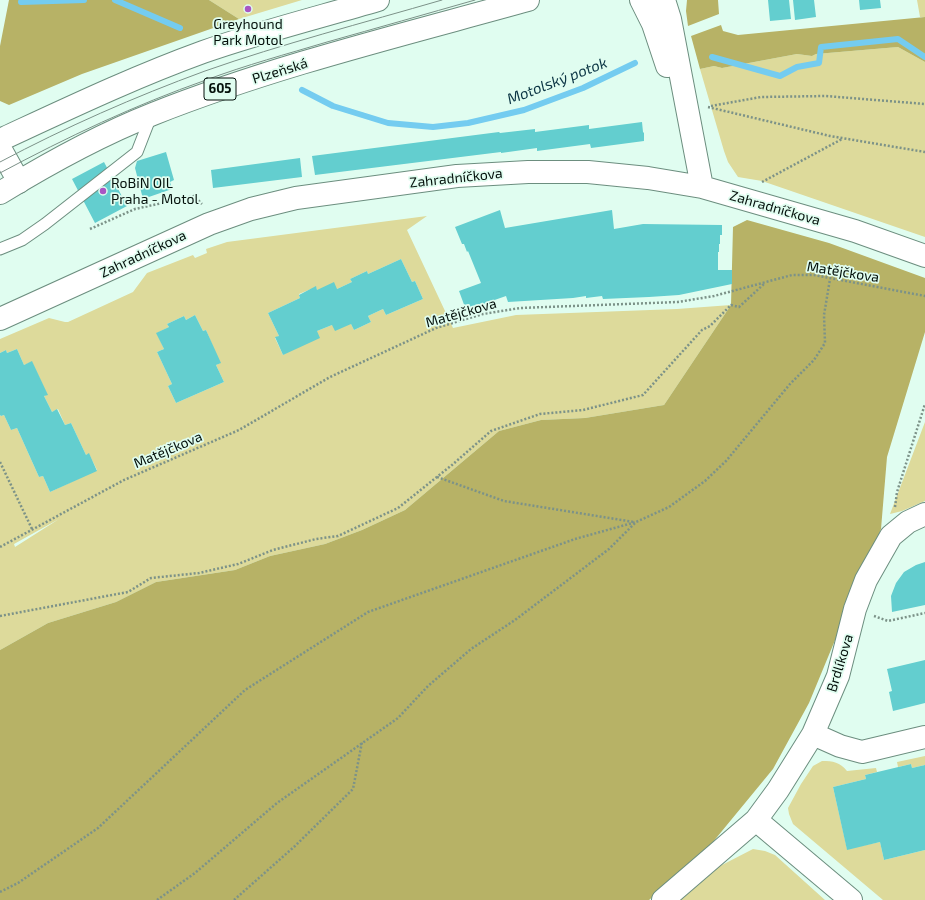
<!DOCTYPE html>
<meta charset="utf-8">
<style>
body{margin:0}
canvas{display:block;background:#e0fdf0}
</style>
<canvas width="925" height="900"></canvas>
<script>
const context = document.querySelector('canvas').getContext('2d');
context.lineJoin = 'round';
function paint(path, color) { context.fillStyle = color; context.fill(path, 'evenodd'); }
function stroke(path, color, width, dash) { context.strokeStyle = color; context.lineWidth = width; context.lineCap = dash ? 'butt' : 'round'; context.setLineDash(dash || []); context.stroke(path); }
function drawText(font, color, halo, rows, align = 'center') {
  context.font = font + ' "Exo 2",sans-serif'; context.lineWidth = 3.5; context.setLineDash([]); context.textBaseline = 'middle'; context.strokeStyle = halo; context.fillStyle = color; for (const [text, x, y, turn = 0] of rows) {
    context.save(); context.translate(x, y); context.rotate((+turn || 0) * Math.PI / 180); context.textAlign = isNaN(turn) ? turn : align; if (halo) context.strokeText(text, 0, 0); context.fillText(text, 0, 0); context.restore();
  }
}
const green = new Path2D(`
 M209,0H302L239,19Z
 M917,0H925V17H920Z
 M898,47L925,62V237L762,181L738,177L728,162L724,151L700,69L714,66L722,68L797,54L812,56L816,54Z
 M427,216L407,230L453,328L516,315L677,309L731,305L664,405L585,418L541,420L499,431L405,510L362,530L325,544L270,556L235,570L156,582L116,602L48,623L0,650V415L1,416L4,415L11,430L17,428L39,477L43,476L50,492L97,470L89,454L86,455L71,423L65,425L58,409L52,412L44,396L47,394L32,362L24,365L17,349L7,353L6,350L0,353V339L49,318L65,322H68L133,292L147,273L193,255L195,258L207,253L206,249L227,242ZM401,259L412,282L415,281L423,299L386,315L383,309L368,316L371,322L354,330L351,324L332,325L317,331L283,355L275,338L279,336L268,313L300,298L299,294L316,287L317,290L337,289L352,282L350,279L367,271L368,274ZM195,315L203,331L206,330L220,363L216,365L224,382L176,403L168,386L172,384L157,352L164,349L157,333L169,327L167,324L184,316L186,320ZM59,519L15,547L14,544Z
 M925,422V501L902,511L890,514Z
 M925,756V765L912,768L911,764L898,767L897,762Z
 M822,761C833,761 840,762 847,771L876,768L877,772L865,775L866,779L833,787L847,849L880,842L884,860L925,850V900H883L793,824L789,814L788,808L801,784L813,766Z
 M753,849L765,851L775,855L825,900H676L689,882Z`);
const forest = new Path2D(`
 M9,0H209L239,19L82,74L9,105L0,101V46Z
 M687,0H718L719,14L688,26L686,11Z
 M925,17V62L898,47L816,54L812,56L797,54L722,68L714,66L700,69L691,36L721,25L723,31L738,35Z
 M747,220L829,243L925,278V332L887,457L881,529L809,703L773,769L708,848L649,900H0V650L48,623L116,602L156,582L235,570L270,556L325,544L362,530L405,510L499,431L541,420L585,418L664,405L731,305L733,227Z`);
const stream = new Path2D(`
 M115,0L180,28
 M21,2L84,0
 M712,57L780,76L797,67L819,63L821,47L898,39L925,57
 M302,90L333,106L388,123L433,127L468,123L524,110L583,88L635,63`);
const building = new Path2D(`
 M768,0H789L791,19L770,21Z
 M793,0H814L816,17L795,20Z
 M859,0H880L881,8L860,10Z
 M642,122L643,132L644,133V141L591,148L590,144L537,151V148L501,153V152L315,175L312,156L499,132L500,133L535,129V132L589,125V129Z
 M166,152L174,180L170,182L172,189L143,199L135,168L137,161Z
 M300,158L302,177L213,188L211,170Z
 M104,162L127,206L95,223L72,179Z
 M500,210L505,228L612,210L614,229L643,224L722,225V235H720V244H719V252H718V270H732V284L679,295L649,297L603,299L602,296L586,298V296L573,298L508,302L506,296L466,310L459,291L481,283L468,251L467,252L464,244H462L455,227Z
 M401,259L412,282L415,281L423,299L386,315L383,309L368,316L371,322L354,330L351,324L335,331L332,325L317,331L320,338L283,355L275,337L279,336L268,313L300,298L299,295L316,286L317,290L334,282L337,289L352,282L350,279L367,271L368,274Z
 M195,315L203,331L206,330L221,363L216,365L224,382L176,403L168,386L172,384L157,352L164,349L156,333L169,327L167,324L184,316L186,320Z
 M17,349L24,365L32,361L48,395L44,396L52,412L57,409L65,425L71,423L86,455L89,453L97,471L50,492L43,476L39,477L17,428L11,430L4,415L1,416L0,415V353L6,350L7,353Z
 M925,562V605L892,612L891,596L896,583L904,572L916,565Z
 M925,660V703L893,711L889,692L892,691L887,669Z
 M911,764L912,768L925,765V850L884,860L880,842L847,850L833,787L866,779L865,775Z`);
const path = new Path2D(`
 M711,106L761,97L826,96L925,104
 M708,107L830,136L925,152
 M762,182L842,139
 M90,229L135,209L194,196L202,204
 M0,462L32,529
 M437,477L504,501L634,522
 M895,507L897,492L925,404
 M0,547L124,480L239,430L330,377L436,328L483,314L520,308L678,302L714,296L792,275H814L925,296
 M0,616L128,592L151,578L199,573L238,564L273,550L316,539L338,536L398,508L452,465L491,431L540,414L583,410L643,395L702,330L710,326L731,305L739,307L765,283
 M874,616L888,621L925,613
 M0,892L18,883L98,828L245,690L368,612L575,539L636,522
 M157,900L195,873L277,803L398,718L428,686L471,649L515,620L609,549L636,522L669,507L705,481L726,461L790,384L814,360L825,343L824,315L830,279
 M234,900L295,846L353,789L362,742`);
const service = new Path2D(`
 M0,249L22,240L45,224L137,152L151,116`);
const minor = new Path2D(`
 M641,0L653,24L667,66
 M664,0L670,19L702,187
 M0,148L19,182
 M0,319L209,224L251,209L296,198L457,176L528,172H588L648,178L702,187L855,231L925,256
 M813,734L840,746L862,752L925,737
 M756,820L851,900
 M663,900L756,820L778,790L813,734L838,676L855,609L866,580L891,536L908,522L925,514`);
const primary = new Path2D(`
 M0,140C67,109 134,77 203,52C260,32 320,17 378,0
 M0,193C49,163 100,135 153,114C274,66 402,35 528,0`);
const tram = new Path2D(`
 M0,162C66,127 134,97 205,71C282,44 363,23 442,0
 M0,173C67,137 135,105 206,80C246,65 287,54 327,42C377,28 426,14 475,0`);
const markers = [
 [248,9,4,"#a855c4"],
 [103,191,4,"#a855c4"]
];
const shields = [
 [220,89,32]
];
const shieldNames = [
 ["605",220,89]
];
const poiNames = [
 ["Greyhound",248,24],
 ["Park Motol",248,40],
 ["RoBiN OIL",111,183,"left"],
 ["Praha - Motol",111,199,"left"]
];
const streetNames = [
 ["Plzeňská",280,71,-17],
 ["Zahradníčkova",456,178,-6],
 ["Zahradníčkova",775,208,16],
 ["Zahradníčkova",143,254,-25],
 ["Matějčkova",843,272,9],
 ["Matějčkova",461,313,-16],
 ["Matějčkova",168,450,-23],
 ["Brdlíkova",840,663,-73]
];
const waterNames = [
 ["Motolský potok",557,81,-21]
];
paint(green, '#ddda9b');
paint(forest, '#b7b266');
stroke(stream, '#74ccf0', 6);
paint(building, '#63cecf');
stroke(service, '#6c8e7f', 13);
stroke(minor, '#6c8e7f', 24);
stroke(primary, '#6c8e7f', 24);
stroke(path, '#7c9288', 2.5, [2, 2]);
stroke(service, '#fff', 11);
stroke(minor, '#fff', 22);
stroke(primary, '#fff', 22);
stroke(tram, '#7c9188', 1);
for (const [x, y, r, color] of markers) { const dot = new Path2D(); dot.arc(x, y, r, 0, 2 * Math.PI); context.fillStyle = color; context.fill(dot); stroke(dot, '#e0fdf0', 1.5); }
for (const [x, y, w] of shields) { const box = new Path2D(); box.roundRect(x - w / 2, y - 11, w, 22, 3); context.fillStyle = '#e0fdf0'; context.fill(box); stroke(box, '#04100b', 1); }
drawText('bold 13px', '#04100b', null, shieldNames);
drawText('14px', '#04100b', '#e0fdf0', poiNames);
drawText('14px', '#04100b', '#e0fdf0', streetNames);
drawText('italic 15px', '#0b3544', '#e0fdf0', waterNames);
</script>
